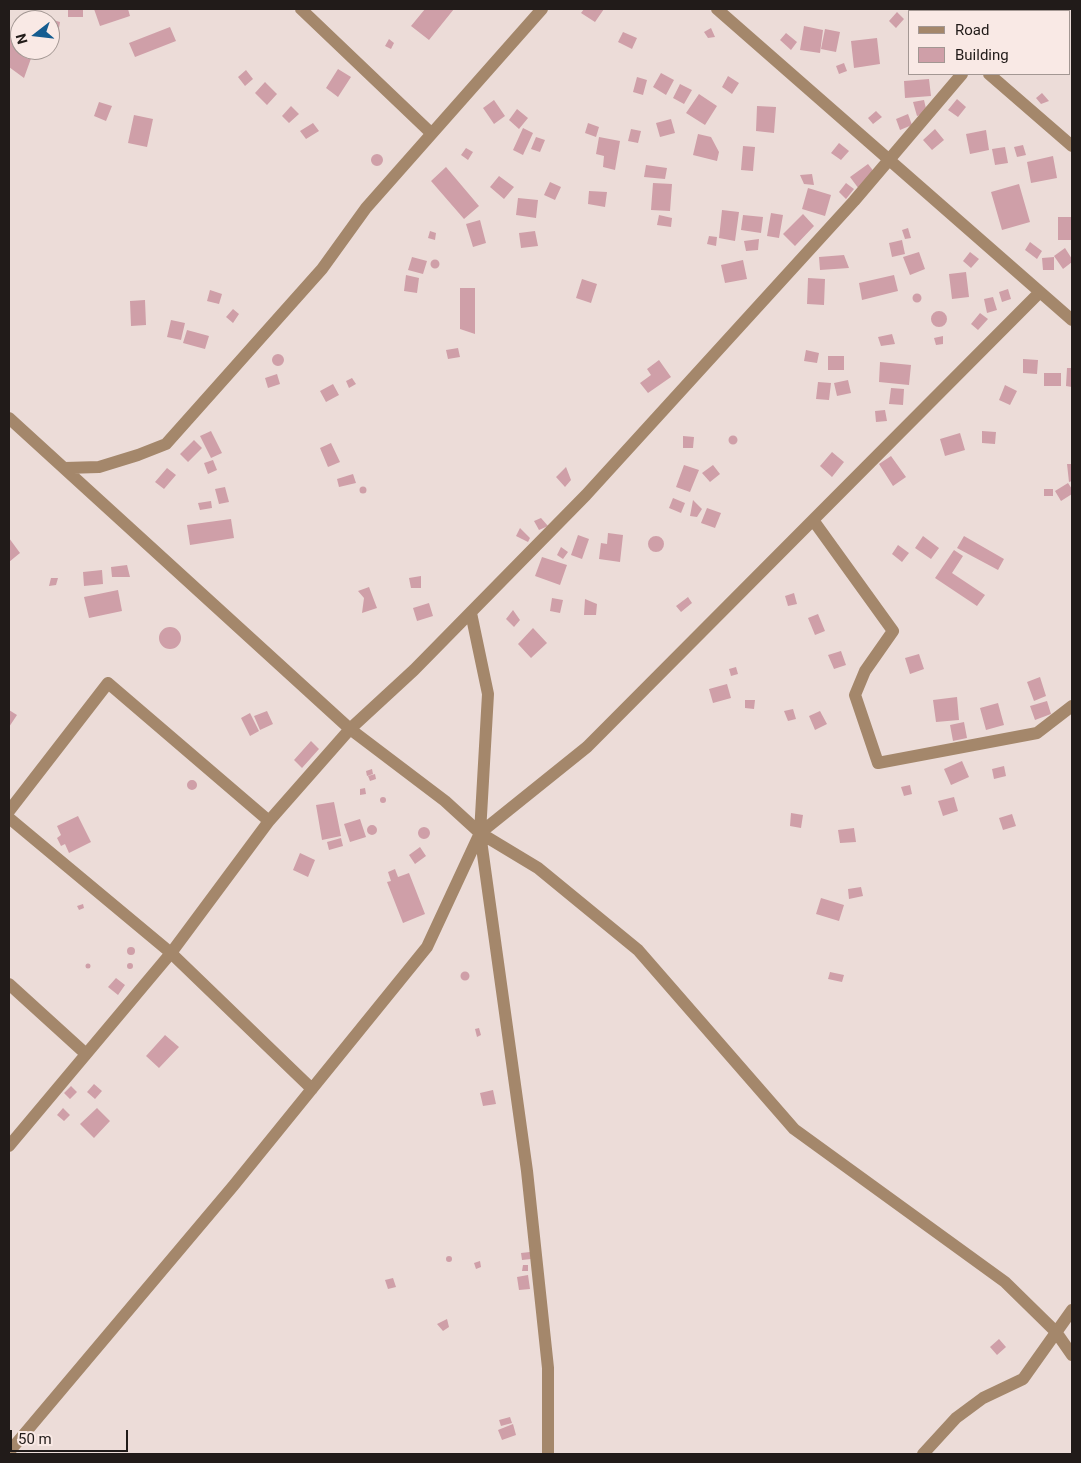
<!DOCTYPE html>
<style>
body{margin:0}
#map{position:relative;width:1081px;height:1463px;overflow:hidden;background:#ecdcd8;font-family:Roboto,sans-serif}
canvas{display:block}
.frame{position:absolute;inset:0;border:10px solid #211b19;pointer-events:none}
.legend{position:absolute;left:908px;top:10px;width:162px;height:65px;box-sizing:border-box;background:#f9e9e5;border:1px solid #a39793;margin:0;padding:6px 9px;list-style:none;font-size:15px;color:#211b19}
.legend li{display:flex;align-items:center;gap:10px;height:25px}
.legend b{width:25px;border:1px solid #a39793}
.north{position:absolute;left:10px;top:10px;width:50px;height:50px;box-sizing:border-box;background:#f9e9e5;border:1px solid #a39793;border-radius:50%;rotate:254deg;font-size:14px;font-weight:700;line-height:20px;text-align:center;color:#211b19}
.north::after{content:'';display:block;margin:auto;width:18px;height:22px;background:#155c90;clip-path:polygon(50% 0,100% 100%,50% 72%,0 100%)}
.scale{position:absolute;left:10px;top:1430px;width:118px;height:22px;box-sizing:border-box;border:2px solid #211b19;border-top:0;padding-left:6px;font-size:15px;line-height:18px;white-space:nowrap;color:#211b19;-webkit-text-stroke:4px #f9e9e5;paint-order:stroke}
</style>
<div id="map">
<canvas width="1081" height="1463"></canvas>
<div class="frame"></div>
<ul class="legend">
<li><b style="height:6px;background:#a4876b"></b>Road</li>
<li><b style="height:14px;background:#cf9fa8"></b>Building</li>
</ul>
<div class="north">N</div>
<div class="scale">50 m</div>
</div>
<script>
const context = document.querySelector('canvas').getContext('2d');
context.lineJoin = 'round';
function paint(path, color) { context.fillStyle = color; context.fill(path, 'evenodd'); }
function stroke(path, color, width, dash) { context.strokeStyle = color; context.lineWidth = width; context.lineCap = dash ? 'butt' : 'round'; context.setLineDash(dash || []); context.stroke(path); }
const building = new Path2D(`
 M68,9H83V17H68Z
 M94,9H128L130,16L100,26Z
 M425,9H454L429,40L411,26Z
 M584,9H604L595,22L581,13Z
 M897,12L904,19L896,28L889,21Z
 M53,20L60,22L58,34L50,32Z
 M20,24V50H34L24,78L9,67V39Z
 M804,26L823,30L820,53L800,50Z
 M170,27L176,41L135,57L129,43Z
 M711,28L715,37L708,38L704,32Z
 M825,29L840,32L836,52L821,49Z
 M623,32L637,38L632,49L618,42Z
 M786,33L797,42L791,50L780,40Z
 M877,38L880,64L854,68L851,41Z
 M389,39L394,43L391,49L385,46Z
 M844,63L847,71L839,74L836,66Z
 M338,69L351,77L338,97L326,88Z
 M246,70L253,79L245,86L238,77Z
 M661,73L674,80L666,95L653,87Z
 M728,76L739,83L732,94L722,87Z
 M637,77L647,80L643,95L633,92Z
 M929,79L931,96L905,98L904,81Z
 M265,82L277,94L267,105L255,93Z
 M680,84L692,90L684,104L673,98Z
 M1042,93L1049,101L1041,104L1036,98Z
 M699,94L717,106L705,125L686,113Z
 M957,99L966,107L958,117L948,110Z
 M494,100L505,116L494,124L483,108Z
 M924,100L927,113L917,116L913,102Z
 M99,102L112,106L106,121L94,116Z
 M291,106L299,114L289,123L282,116Z
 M757,106L776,107L774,133L756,131Z
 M517,109L528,118L519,129L509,120Z
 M876,111L882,117L873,124L868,118Z
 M908,114L912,125L900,130L896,119Z
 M134,115L153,119L147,147L128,143Z
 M671,119L675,133L660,137L656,123Z
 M313,123L319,131L306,139L300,131Z
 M588,123L599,127L596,137L585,133Z
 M523,128L533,133L523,155L513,150Z
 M631,129L641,131L638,143L628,141Z
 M935,129L944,140L932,150L923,140Z
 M986,130L989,150L970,154L966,134Z
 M698,134L711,137L719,152L717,161L693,155Z
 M536,137L545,140L540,152L531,149Z
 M599,137L620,141L615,170L603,167L604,156L596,154Z
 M839,143L849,151L841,160L831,153Z
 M1023,145L1026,155L1017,157L1014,147Z
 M743,146L755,147L753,171L741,170Z
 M1005,147L1008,163L995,165L992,149Z
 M466,148L473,152L468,160L461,155Z
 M371 160a6 6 0 1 1 12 0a6 6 0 1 1-12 0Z
 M1053,156L1057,178L1031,183L1027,162Z
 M868,164L875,173L859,189L850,177Z
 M646,165L667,168L665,179L644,177Z
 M446,167L479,206L464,219L431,181Z
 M812,174L814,185L804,184L800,175Z
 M499,176L514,187L504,199L490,187Z
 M550,182L561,187L555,200L544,195Z
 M653,183L672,184L670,211L651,210Z
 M846,183L854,189L846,199L839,192Z
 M1019,184L1030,222L1002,230L991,192Z
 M808,188L831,195L825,216L802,209Z
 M589,191L607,192L605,207L588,204Z
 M518,198L538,200L536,218L516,215Z
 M722,210L739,212L735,241L719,238Z
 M771,213L783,215L779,238L767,236Z
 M803,214L814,226L795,246L783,234Z
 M659,215L672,218L671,227L657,225Z
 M743,215L763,217L761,233L741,230Z
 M1058,217H1072V240H1058Z
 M480,220L486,243L473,247L466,224Z
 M908,228L911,238L905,239L902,230Z
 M430,231L436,233L435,240L428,238Z
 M535,231L538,246L521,248L519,233Z
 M709,236L717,237L716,246L707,244Z
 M759,239L758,250L746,251L744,241Z
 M902,240L905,254L892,257L889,243Z
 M1030,242L1042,251L1037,259L1025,250Z
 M1065,248L1072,259V262L1063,269L1054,256Z
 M919,252L925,269L910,275L903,257Z
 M970,252L979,259L971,268L963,261Z
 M844,255L849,268L820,270L819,257Z
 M412,257L427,261L423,274L408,270Z
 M1054,257V270H1043L1042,258Z
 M430.5 264a4.5 4.5 0 1 1 9 0a4.5 4.5 0 1 1-9 0Z
 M743,260L747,279L725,283L721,265Z
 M966,272L969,297L952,299L949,274Z
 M406,275L419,278L417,293L404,291Z
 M894,275L898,291L862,300L859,283Z
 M808,278L825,279L824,305L807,304Z
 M582,279L597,284L591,303L576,298Z
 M460,288H475V334L460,329Z
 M1008,289L1011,299L1002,302L999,292Z
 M210,290L222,294L219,304L207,301Z
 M912.5 298a4.5 4.5 0 1 1 9 0a4.5 4.5 0 1 1-9 0Z
 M993,297L997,310L987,313L984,299Z
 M145,300L146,325L131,326L130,301Z
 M233,309L239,314L233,323L226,317Z
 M931 319a8 8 0 1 1 16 0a8 8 0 1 1-16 0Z
 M980,313L988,319L978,330L971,324Z
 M171,320L185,323L181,340L167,337Z
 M187,330L209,336L205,349L183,343Z
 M892,334L895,344L881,346L878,337Z
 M943,336V344L936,345L934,338Z
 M458,348L460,357L448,359L446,350Z
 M806,350L819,353L817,363L804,361Z
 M272 360a6 6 0 1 1 12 0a6 6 0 1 1-12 0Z
 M828,356H844V370H828Z
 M1023,359L1038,360L1037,374L1023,373Z
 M659,360L671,377L648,393L640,383L651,375L647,369Z
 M880,362L911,365L909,385L879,382Z
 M1067,368H1072V387L1066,386Z
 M1044,373H1061V386H1044Z
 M277,374L280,384L268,388L265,378Z
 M352,378L356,384L349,388L346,381Z
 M848,380L851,393L837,396L834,383Z
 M818,382L831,383L829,400L816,399Z
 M333,384L339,395L326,402L320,391Z
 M1005,385L1017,391L1010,405L999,400Z
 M891,388L904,389L903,405L889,404Z
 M885,410L887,421L876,422L875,411Z
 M211,431L222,453L211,458L200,436Z
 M982,431L996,432L995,444L982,443Z
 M960,433L965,450L945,456L940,439Z
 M728.5 440a4.5 4.5 0 1 1 9 0a4.5 4.5 0 1 1-9 0Z
 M683,436L694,437L693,448H683Z
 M194,440L202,448L188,462L180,454Z
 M331,443L340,462L328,467L320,448Z
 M832,452L844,462L832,477L820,466Z
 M891,456L906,477L893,486L879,464Z
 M213,460L217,470L208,474L204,463Z
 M1067,464H1072V481L1069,482Z
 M684,465L699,470L690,492L676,487Z
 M713,465L720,474L710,482L702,473Z
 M566,467L571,480L565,487L556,477Z
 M167,468L176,475L164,489L155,482Z
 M353,474L356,483L339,487L337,479Z
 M1068,483L1072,489V494L1061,501L1055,491Z
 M359.5 490a3.5 3.5 0 1 1 7 0a3.5 3.5 0 1 1-7 0Z
 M225,487L229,502L219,504L215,489Z
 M1044,489H1053V496H1044Z
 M673,498L685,503L681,513L669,508Z
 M693,500L702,509L697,517L690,516Z
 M211,501L212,508L200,510L198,503Z
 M707,508L721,513L715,528L701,523Z
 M541,518L548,526L539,530L534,521Z
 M231,519L234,538L190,545L187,525Z
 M520,528L530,538L528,542L516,536Z
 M608,533L623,535L620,562L599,559L601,543L607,544Z
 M578,535L589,539L582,559L571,555Z
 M923,536L939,548L931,559L915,548Z
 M964,536L1004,559L998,570L957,548Z
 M648 544a8 8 0 1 1 16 0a8 8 0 1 1-16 0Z
 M9,538L20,553L9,562Z
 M898,545L909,553L902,562L892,554Z
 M561,547L568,552L563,559L557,555Z
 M954,550L963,556L952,573L985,595L977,606L935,578Z
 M542,557L567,565L560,585L535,576Z
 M127,565L130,577H112L111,567Z
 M102,570L103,584L84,586L83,572Z
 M421,576V588H411L409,578Z
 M51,578H58L56,585L49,586Z
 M369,587L377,608L362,613L364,598L358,591Z
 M118,590L122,611L89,618L84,597Z
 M794,593L797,604L788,606L785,596Z
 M688,597L692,603L681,612L676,606Z
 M552,598L563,600L560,613L550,611Z
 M585,599L597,604L596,615H584Z
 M429,603L433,616L417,621L413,608Z
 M513,610L520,620L514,627L506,619Z
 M818,614L825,631L815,635L808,618Z
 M159 638a11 11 0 1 1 22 0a11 11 0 1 1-22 0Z
 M533,628L547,643L531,658L518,644Z
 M841,651L846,665L834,669L828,655Z
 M919,654L924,669L910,674L905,658Z
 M736,667L738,674L731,676L729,669Z
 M1040,677L1046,696L1034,701L1027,682Z
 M727,684L731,698L713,703L709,689Z
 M957,697L959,720L936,722L933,700Z
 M745,700H755L754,709L745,708Z
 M1047,701L1051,714L1035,720L1030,706Z
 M998,703L1004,725L986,730L980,708Z
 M793,709L796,719L788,721L784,711Z
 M9,710L17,715L9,727Z
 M267,711L273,724L260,730L254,716Z
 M820,711L827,724L815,730L809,716Z
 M250,713L259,731L250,736L241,718Z
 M964,722L967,738L953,741L950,725Z
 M311,741L319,749L302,768L294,760Z
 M962,761L969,777L951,785L944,769Z
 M1004,766L1006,776L994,779L992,769Z
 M372,769L373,774L367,776L366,771Z
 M375,774L376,779L370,781L368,776Z
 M187 785a5 5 0 1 1 10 0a5 5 0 1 1-10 0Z
 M910,785L912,794L904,796L901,787Z
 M365,788L366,794L360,795V789Z
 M954,797L958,811L943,816L938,801Z
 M380 800a3 3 0 1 1 6 0a3 3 0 1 1-6 0Z
 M334,802L341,836L322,840L316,805Z
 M791,813L803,815L801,828L790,826Z
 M1012,814L1016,826L1003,830L999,818Z
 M78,816L91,842L69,853L65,844L61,846L57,838L61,835L57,826Z
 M360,819L366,837L350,842L344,824Z
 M367 830a5 5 0 1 1 10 0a5 5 0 1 1-10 0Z
 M418 833a6 6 0 1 1 12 0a6 6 0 1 1-12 0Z
 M854,828L856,842L840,843L838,830Z
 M341,838L343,846L329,850L327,842Z
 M420,847L426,856L415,864L409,855Z
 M300,853L315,860L308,877L293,870Z
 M395,869L398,877L409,873L425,914L403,923L387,882L391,881L388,872Z
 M861,887L863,896L849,899L848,889Z
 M821,898L844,905L839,921L816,914Z
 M83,904L84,908L79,910L77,906Z
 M127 951a4 4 0 1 1 8 0a4 4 0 1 1-8 0Z
 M127 966a3 3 0 1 1 6 0a3 3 0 1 1-6 0Z
 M85.5 966a2.5 2.5 0 1 1 5 0a2.5 2.5 0 1 1-5 0Z
 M460.5 976a4.5 4.5 0 1 1 9 0a4.5 4.5 0 1 1-9 0Z
 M830,972L844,975L842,982L828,979Z
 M116,978L125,985L118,995L108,987Z
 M479,1028L481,1035L477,1037L475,1029Z
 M165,1035L179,1047L159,1068L146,1056Z
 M94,1084L102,1091L95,1099L87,1092Z
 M71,1086L77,1092L70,1099L64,1093Z
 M493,1090L496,1104L483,1106L480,1093Z
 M63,1108L70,1115L64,1121L57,1115Z
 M97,1108L110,1121L94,1138L80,1124Z
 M530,1252L531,1259L522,1260L521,1253Z
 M446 1259a3 3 0 1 1 6 0a3 3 0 1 1-6 0Z
 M480,1261L481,1267L476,1269L474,1263Z
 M523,1265H528V1271H522Z
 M528,1275L530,1289L519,1290L517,1277Z
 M393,1278L396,1287L388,1289L385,1280Z
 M447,1319L449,1327L443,1331L437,1324Z
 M999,1339L1006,1347L997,1355L990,1347Z
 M510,1417L512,1423L501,1426L499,1420Z
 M513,1424L516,1435L502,1440L498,1430Z`);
const minor = new Path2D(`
 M301,9L431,133
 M717,9L1072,320
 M914,9L917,11
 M1017,11L1019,9
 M989,74L1072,146
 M9,418L350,729L445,801L480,833L538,868L638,950L794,1129L1005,1282L1056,1332L1072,1355
 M65,468L99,467L138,455L166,444L322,269L366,208L542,9
 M813,520L893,631L865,671L855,695L878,763L1037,733L1072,706
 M471,613L488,694L480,833L527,1171L548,1368V1454
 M9,811L108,683L269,821
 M9,818L171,953L312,1089
 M9,984L86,1054
 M9,1146L171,953L269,821L350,729L414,670L586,495L854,201L962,74
 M9,1452L234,1185L427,947L480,833L587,747L1040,292
 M923,1454L956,1418L983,1398L1023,1379L1072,1310`);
paint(building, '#cf9fa8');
stroke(minor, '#a4876b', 12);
</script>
